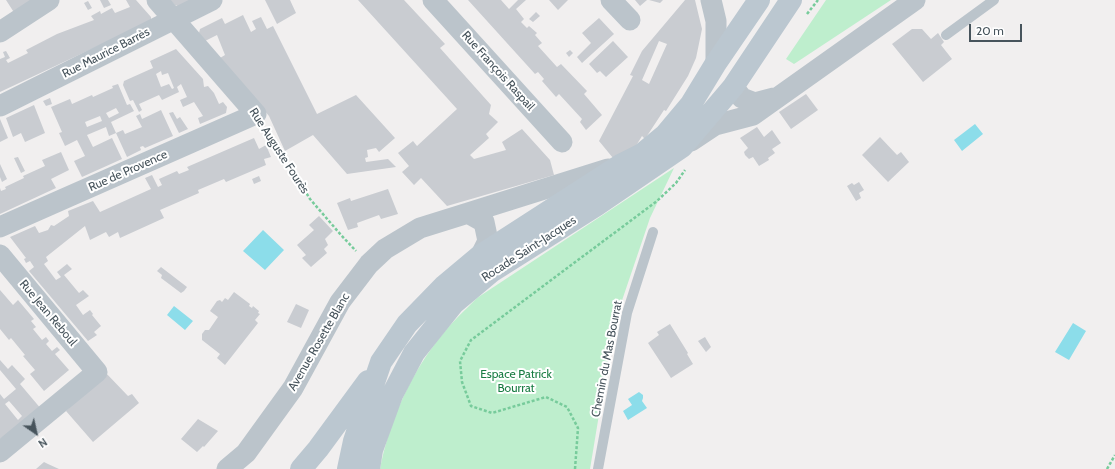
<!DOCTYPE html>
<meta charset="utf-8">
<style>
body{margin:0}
#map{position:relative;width:1115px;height:469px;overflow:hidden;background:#f1efef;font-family:Cabin,sans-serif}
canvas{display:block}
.north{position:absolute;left:16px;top:413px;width:40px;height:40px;-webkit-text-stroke:3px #fff;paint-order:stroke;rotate:146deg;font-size:11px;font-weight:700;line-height:16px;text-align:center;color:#47545c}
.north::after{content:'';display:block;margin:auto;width:14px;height:18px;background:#47545c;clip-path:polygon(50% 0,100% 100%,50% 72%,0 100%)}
.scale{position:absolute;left:969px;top:24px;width:53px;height:18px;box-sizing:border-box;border:2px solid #47545c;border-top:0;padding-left:5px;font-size:12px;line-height:14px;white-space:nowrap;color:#47545c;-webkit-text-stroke:3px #fff;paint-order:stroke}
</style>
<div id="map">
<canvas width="1115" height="469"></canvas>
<div class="north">N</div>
<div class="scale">20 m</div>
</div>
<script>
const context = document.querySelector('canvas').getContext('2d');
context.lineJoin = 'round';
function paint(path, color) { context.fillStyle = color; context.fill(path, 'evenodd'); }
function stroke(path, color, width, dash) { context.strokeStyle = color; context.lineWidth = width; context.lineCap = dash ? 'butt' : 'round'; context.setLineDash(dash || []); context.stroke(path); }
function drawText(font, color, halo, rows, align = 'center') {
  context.font = font + ' Cabin,sans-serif'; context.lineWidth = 4; context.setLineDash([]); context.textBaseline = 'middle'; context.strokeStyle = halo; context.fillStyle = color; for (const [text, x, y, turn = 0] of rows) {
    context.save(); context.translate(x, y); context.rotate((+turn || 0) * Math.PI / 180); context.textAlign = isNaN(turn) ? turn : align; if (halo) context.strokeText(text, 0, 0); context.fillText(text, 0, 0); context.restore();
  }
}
const green = new Path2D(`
 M826,0H891L794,64L786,59Z
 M674,168L650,218L614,324L590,469H380C389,423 408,379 437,341C449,325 463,312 477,298Z`);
const water = new Path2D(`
 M975,124L983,134L962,151L954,140Z
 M263,230L284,250L265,270L243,251Z
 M174,306L193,321L185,330L167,315Z
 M1073,323L1086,331L1069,360L1055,352Z
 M639,392L643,395V398L642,401L647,408L628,420L623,411L632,405L628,399Z`);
const building = new Path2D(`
 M6,0H31L15,14Z
 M100,0H108L111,5L104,8Z
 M126,0H136L151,17V21L0,92V59L5,57L3,52L6,51L10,58L6,60L8,63L28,53L26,50L57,34L94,20L91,16L100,11L101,14L112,8L115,13L130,7Z
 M170,0H194L180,7L175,5Z
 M265,0H290L296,13L277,24Z
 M358,0H404L445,44L440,48L491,105L489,114L498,122L486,134L489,138L470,155L474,159L506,150L502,142L522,129L550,160L554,175L447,206L421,178L414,185L402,172L409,166L398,153L413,141L417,146L457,109Z
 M468,0H501L509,9L518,0H526L516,9L524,19L521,22L527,28L529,26L537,33L535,35L542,43L538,46L557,67L561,64L587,91L584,94L602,115L586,130L580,122L582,119L559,94L556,97L542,81L544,79L538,72L535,74Z
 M549,0H568L558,10Z
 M635,0H647L640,6Z
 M649,0H663L660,3Z
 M685,0H695L702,29L696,58L688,76L666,111L664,110L645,139L642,136L634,149L613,158L599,141L633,76L630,75L642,51ZM659,41L667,44L649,84L642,80Z
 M88,1L92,8L88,10L84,3Z
 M536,12L540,16L533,22L529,19Z
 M243,15L251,32L256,29L252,21L261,17L267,29L273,26L317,114L356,95L395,138L379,152L376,148L367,150L368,157L365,158L366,162L388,159L396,167L347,174L313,135L285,151L269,116L220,58L225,55L217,35L205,41L199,33L200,29L222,18L225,24Z
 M599,18L614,34L582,63L577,57L591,43L582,33Z
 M912,29H922L931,39L938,33L944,42L941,45L952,59L923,82L892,44Z
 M613,41L628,57L606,77L600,71L597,73L589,64Z
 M176,49L203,79L204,87L208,86L214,93L219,104L223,102L227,107L226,113L200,124L198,118L203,116L194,102L183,107L180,100L187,97L181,84L177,87L179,92L162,100L159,95L139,104L142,110L139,112L133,100L130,101L123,85L124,81L153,68L150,61ZM161,71L162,75L168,73L174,88L172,89L169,84L161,87L156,74Z
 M570,50L573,53L569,57L566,53Z
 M118,84L127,105L130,104L134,111L111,122L116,133L109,136L106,127L87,135L93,147L112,138L122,159L82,177L74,161L85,156L77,140L65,146L59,133L62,132L51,107L70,99L72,104L92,95L93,97L113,88L112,86ZM116,108L119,113L109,118L106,113ZM100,116L102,121L87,127L85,122Z
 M806,94L818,110L791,129L779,112Z
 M50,98L52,104L46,106L43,101Z
 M34,105L45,133L25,142L21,133L13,137L6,118Z
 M161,110L173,136L145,148L143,146L140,147L141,150L127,157L116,133L123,130L125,134L142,127L136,116L140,114L142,119Z
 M173,112L177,119L180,117L188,129L179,133L169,113Z
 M0,119L8,138L0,142Z
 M757,127L764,137L772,130L781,143L772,149L775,153L768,158L769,160L759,166L753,157L749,159L745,155L744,152L748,148L740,138Z
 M880,137L897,155L901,152L909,162L888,182L862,155Z
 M254,138L259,149L266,145L271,157L264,159L266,165L226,182L224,179L198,190L199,193L160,210L164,218L120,238L118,232L109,237L106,232L90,240L85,226L46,257L48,261L44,264L56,280L61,277L57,272L67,264L72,269L64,275L79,293L83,290L89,296L76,305L83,315L90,310L93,314L92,315L101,326L94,332L97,335L88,341L29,271L34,267L30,261L26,263L24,259L26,258L10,237L35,226L39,233L48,230L51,225L54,226L69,216L68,211L93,201L100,212L151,189L145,178L152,175L158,187L162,185L159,179L177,171L179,174L189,170L187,167Z
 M61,152L69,170L51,179L56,188L0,214V188L1,191L6,189L5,187L24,178L23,176L45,166L42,160Z
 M18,157L25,171L21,173L14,158Z
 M0,164L7,179L2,182L0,177Z
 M259,176L261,181L254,184L252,179Z
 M859,182L864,190L859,193L861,198L856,201L847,186L852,183L854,185Z
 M388,189L398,214L381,219L379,215L357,223L358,227L348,230L337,203L350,198L351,201Z
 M319,216L333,231L325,239L328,245L324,249L327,253L311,267L302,258L306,255L297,245L314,230L309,225Z
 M161,267L187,287L184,291L181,293L161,278L162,275L157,271Z
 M0,290L13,305L18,300L34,319L31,321L36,327L33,329L42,340L46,337L49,341L46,344L52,351L57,347L60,350L55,354L69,370L44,391L30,374L35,370L23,356L25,355L11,338L9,340L0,329Z
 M234,292L250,304L249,306L252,308L253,306L259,311L258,313L260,314L255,320L258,323L225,365L217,358L220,354L202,340V334L205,330H209L218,317L210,311L217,301L220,300L222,302L225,298L228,300Z
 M296,304L309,310L301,328L287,322Z
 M670,324L688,353L687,354L693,364L671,378L648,343L659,335L657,332Z
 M705,337L711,347L706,352L698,341Z
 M0,360L8,369L12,365L25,379L20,384L42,410L0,439V394L4,399L16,389L0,370ZM9,401L22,416L18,420L5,404Z
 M105,372L128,396L132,394L139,403L93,442L66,411Z
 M198,419L218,431L204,447L203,446L197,452L181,439Z
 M44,462L48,464L59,469H36Z`);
const path = new Path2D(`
 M807,14L818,0
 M267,130L310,199L341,235L356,251
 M575,469L578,428L567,407L546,397L492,413L471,406L462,382L460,361L471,340L657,201L676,183L685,170
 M1107,469L1115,455`);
const lane = new Path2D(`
 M946,35L994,0
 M598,469L627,313L653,232`);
const street = new Path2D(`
 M433,0L562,142
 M611,0L630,20
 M711,0L716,21V63
 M0,32L49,0
 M733,87L742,98L755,103L774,98
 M0,106L212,0
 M691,141L715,125L753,115L915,0
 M0,227L256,114L157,0
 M0,255L97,372L0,452
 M481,255L488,241L484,222L468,213L608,169
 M227,469L246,453L293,388L340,302L369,264L385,249L420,228L468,213`);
const secondary = new Path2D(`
 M301,469L318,449L368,381
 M348,469L354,441L381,362L407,324L444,286L481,255L622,164L642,154L665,135L691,104L716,63L759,0
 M369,469L372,450L392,395L414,353L454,303L491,272L597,205L682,147L733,87L791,0`);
const streetNames = [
 ["Rue Maurice Barrès",106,53,-27],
 ["Rue François Raspail",498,71,48],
 ["Rue Auguste Fourès",279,151,57],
 ["Rue de Provence",128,171,-24],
 ["Rocade Saint-Jacques",529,249,-33],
 ["Rue Jean Reboul",48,313,50],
 ["Avenue Rosette Blanc",319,342,-60],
 ["Chemin du Mas Bourrat",607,359,-79]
];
const parkNames = [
 ["Espace Patrick",516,374],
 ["Bourrat",516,388]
];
paint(green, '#beeecd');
paint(water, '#8cddea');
paint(building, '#c9ccd1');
stroke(path, '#77cb9b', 2.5, [3, 2]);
stroke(lane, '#bbc4cb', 10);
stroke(street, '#bbc4cb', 21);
stroke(secondary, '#bbc7d0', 22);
drawText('12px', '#47545c', '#fff', streetNames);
drawText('12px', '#197c43', '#fff', parkNames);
</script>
